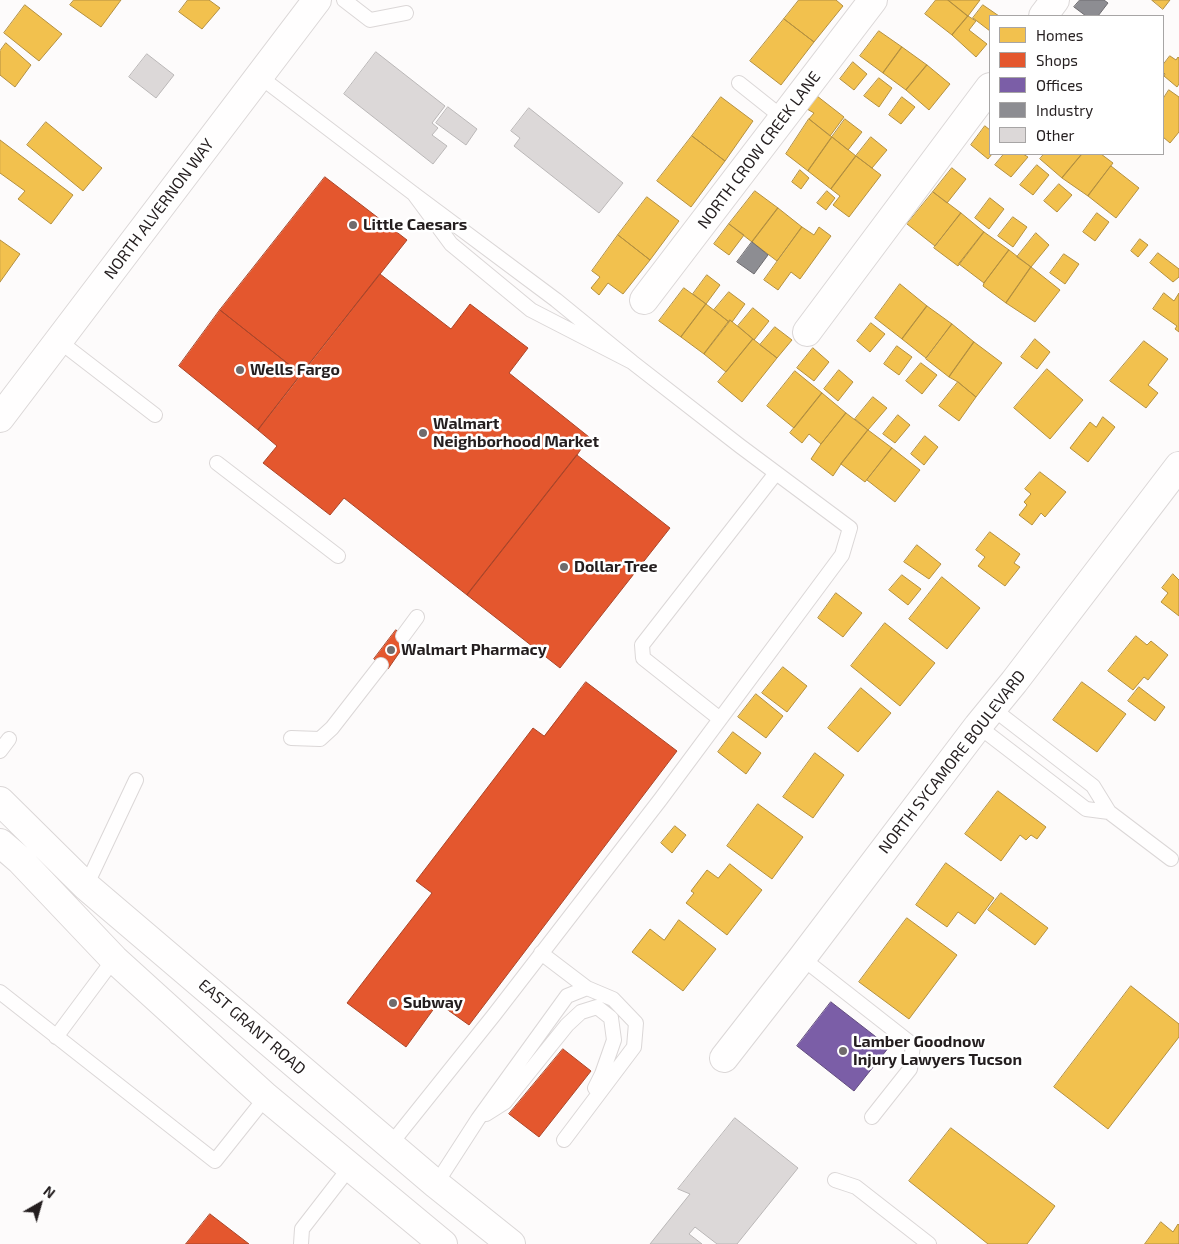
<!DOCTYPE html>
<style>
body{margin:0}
#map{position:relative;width:1179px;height:1244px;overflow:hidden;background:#fdfbfb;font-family:"Exo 2",sans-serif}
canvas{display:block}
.legend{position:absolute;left:989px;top:15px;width:175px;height:140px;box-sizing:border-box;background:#fff;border:1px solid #a7a5a5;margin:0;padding:6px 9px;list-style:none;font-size:15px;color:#241e1f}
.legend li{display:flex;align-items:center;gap:10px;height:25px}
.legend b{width:25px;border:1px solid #a7a5a5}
.north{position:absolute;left:15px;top:1179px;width:50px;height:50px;-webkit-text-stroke:4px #fff;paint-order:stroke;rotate:38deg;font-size:14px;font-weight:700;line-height:20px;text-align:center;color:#241e1f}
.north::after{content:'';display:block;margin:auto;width:18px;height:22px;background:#241e1f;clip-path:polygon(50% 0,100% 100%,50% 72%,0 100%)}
</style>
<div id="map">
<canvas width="1179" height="1244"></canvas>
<ul class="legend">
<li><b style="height:14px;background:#f2c14e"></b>Homes</li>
<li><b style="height:14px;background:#e4572e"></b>Shops</li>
<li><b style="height:14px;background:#7b5ea7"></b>Offices</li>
<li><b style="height:14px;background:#8d8d92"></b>Industry</li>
<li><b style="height:14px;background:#dcd8d8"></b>Other</li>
</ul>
<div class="north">N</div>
</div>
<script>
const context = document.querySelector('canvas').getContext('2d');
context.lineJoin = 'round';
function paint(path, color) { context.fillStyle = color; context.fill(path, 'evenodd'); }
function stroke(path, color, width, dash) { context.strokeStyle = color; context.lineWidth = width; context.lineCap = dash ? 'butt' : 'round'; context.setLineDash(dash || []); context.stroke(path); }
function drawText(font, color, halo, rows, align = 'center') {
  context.font = font + ' "Exo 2",sans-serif'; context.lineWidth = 5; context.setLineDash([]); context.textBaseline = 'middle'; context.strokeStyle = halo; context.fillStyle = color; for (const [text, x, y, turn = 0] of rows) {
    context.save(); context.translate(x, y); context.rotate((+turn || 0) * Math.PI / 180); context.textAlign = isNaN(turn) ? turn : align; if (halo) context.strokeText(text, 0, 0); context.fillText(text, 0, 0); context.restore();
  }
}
const homes = new Path2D(`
 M74,0H121L101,27L70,5Z
 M188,0H209L220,8L202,29L179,12Z
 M799,0H836L843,6L814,42L784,19Z
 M936,0H948L968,16L952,35L925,14Z
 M948,0H980L968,16Z
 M1152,0H1170L1163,9Z
 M25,5L62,34L39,61L4,33Z
 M983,5L999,16H990V31L973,18Z
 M968,16L976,21L969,30L987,44L976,57L952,35Z
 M784,19L814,42L781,85L750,61Z
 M879,31L902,47L883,73L860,56Z
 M6,43L31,65L15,87L0,75V51Z
 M902,47L927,65L906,90L883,73Z
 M1170,56L1176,60L1178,57L1179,58V84L1177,87L1164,76L1165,74L1163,72V65Z
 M853,62L867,74L854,90L840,79Z
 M927,65L950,84L929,110L906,90Z
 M879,78L892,88L879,107L864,96Z
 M1169,90L1179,97V132L1170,143L1163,137V99Z
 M817,96L844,117L830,136L809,119L814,113L807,109Z
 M721,97L753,121L725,161L692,136Z
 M902,97L915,107L901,124L889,115Z
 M809,119L832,137L808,171L786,154Z
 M845,119L862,132L848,150L832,137Z
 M46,122L102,168L83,191L27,145Z
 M985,126L990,130V154H992L988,159L971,145Z
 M692,136L725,161L691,207L657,181Z
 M832,137L856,156L831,189L808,171Z
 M871,137L887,150L872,168L856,156Z
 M0,140L73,195L51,224L18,199L25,191L0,173Z
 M1004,154H1023L1028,157L1011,177L995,165Z
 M1044,154H1082L1062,178L1040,159Z
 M1082,154H1101L1113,163L1088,196L1062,178Z
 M856,156L881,175L849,217L833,205L840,196L831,189Z
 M1037,165L1049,175L1033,195L1020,185Z
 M1111,166L1139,188L1116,218L1088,196Z
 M952,168L966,179L947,203L933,192Z
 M800,170L809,178L801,189L792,182Z
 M1059,184L1072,195L1057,212L1044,201Z
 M755,191L778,208L752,242L729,224Z
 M827,191L835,198L826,210L817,203Z
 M933,192L961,213L935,246L907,224Z
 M647,197L679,221L650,260L618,235Z
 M990,198L1004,209L989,229L975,218Z
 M778,208L802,227L777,261L752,242Z
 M961,213L984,232L958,266L934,248Z
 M1097,213L1109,222L1095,241L1083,232Z
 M1013,217L1027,227L1013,247L998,236Z
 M729,224L744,235L729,255L714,244Z
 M802,227L814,235L819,227L831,236L800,279L791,272L778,290L764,280Z
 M984,232L1009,250L984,283L959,264Z
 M1036,233L1049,245L1031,267L1017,257Z
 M618,235L650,260L623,294L608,283L599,295L591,288L600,277L592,271Z
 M1140,239L1148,245L1138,257L1131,251Z
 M0,240L20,254L0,282Z
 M1009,250L1031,267L1006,303L983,286L984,283Z
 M1158,253L1179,269V277L1173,282L1150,263Z
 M1064,254L1079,264L1065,284L1050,273Z
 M1031,267L1060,290L1035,322L1006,303Z
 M707,275L720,285L706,304L693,294Z
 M900,284L927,306L902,339L875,318Z
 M684,288L706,304L681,337L659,321Z
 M729,292L745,304L732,322L730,320L729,322L714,310Z
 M1164,293L1174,301L1179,293V332L1175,329L1177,326L1153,309Z
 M706,304L729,322L704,354L681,337Z
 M927,306L952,324L926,358L902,339Z
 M753,308L769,321L754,340L738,326Z
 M730,320L753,339L726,372L704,354Z
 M871,323L885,334L870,352L857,341Z
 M952,324L974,342L949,377L926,359Z
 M775,327L792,340L777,358L760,345Z
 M753,339L777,358L742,402L718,382Z
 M1035,339L1050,352L1037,369L1021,357Z
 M1144,341L1168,359L1148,385L1158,393L1146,408L1110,381Z
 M974,342L1002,363L976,397L958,382L949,377Z
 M897,346L912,357L899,375L884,364Z
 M813,348L829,362L814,381L797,368Z
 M921,363L937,375L922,394L906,381Z
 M1047,369L1083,400L1050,439L1014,408Z
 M839,370L853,382L838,401L824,389Z
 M795,371L822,393L794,428L767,406Z
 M958,382L976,397L959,421L939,406Z
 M822,393L846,413L821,444L809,434L802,443L790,433Z
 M873,397L887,408L868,430L855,419Z
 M846,413L868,430L841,464L833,476L811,459L821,444Z
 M898,415L910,425L895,443L883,434Z
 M1103,417L1115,427L1088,462L1070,448L1090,422L1096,427Z
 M868,430L892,448L865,482L841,464Z
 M925,436L938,447L924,465L911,454Z
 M892,448L920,470L895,502L867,480Z
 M1040,472L1066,492L1045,517L1041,513L1032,525L1019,515L1027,505L1024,502L1031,494L1025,489Z
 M990,532L1020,554L1014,563L1020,567L1005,586L978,566L985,557L976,550Z
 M917,545L941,564L929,579L904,562Z
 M1173,574L1179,580V616L1161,602L1168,593L1162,588Z
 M902,575L921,589L908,605L889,590Z
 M942,577L980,608L947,649L909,619Z
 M836,593L862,613L843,637L818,618Z
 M885,623L935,663L900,706L851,666Z
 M1136,636L1147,645L1151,641L1168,655L1148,680L1144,677L1133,690L1108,671Z
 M783,667L807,686L787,712L762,693Z
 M1082,682L1126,714L1097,752L1053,720Z
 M1139,687L1165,707L1155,721L1128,701Z
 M861,688L891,713L858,752L828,728Z
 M756,694L783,716L766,738L738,717Z
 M733,732L761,753L746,774L718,752Z
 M815,753L844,775L813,818L783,797Z
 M998,791L1046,827L1037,839L1031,835L1026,840L1020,835L1001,861L965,834Z
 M758,804L803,837L772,879L727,846Z
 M675,826L686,835L672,853L661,843Z
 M946,863L994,898L975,924L958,912L947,927L916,905Z
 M730,864L762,890L727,935L686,903L694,893L691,891L707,870L718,878Z
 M1001,893L1048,928L1035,945L988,910Z
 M907,918L957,955L909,1019L859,982Z
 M679,920L716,949L683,991L632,952L650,929L664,940Z
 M1131,986L1179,1024V1037L1108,1129L1054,1087Z
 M951,1128L1055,1206L1027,1244H988L909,1181Z
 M1161,1222L1173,1232L1178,1224L1179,1225V1244H1145Z`);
const shops = new Path2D(`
 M325,177L407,240L301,374L220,310Z
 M380,274L451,329L470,304L528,348L509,373L589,437L577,455L467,595L344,498L330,515L263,463L277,446L258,430Z
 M220,310L301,374L258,430L179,366Z
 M577,455L670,528L560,668L467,595Z
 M396,630L408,640L388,669L374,659Z
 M586,682L677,751L469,1025L438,1003L406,1047L347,1003L380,960L432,893L416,881L533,728L544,736Z
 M563,1049L591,1071L539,1137L509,1114Z
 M210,1214L249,1244H186Z`);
const offices = new Path2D(`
 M831,1002L889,1047L854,1091L797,1046Z`);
const industry = new Path2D(`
 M1080,0H1104L1108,3L1098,16H1086L1074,7Z
 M752,242L768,255L754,274L737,262Z`);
const building = new Path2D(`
 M376,52L445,106L432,123L438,128L432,135L447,146L433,164L344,94Z
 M147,54L174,75L156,98L129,77Z
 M448,107L477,129L466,145L436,123Z
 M529,108L623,183L599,213L514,146L520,138L511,131Z
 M735,1118L798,1168L737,1244H717L695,1227L689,1234L702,1244H650L690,1194L678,1189Z`);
const service = new Path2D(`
 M344,0L370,20L406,13
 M259,76L414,194L556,300L632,362L531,310L451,244L414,194
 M739,83L783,118
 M59,341L155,415
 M217,463L338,556
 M403,636L417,617
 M720,719L643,658L642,645L776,473
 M978,726L1086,809L1109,812L1093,786L992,708
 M291,738L320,739L332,728L381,665
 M0,751L9,739
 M1109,812L1171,859
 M86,886L136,780
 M541,953L587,988
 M802,958L913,1045L910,1069L872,1117
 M0,992L215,1161L266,1097
 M56,1037L114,959
 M486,1114L505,1102L567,1025L581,1012L597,1007L611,1018L614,1040L602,1074L595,1088
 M390,1145L494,1015L660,800L842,555L850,528L740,446L632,362
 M835,1180L856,1187L929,1244
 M436,1184L478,1119L567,996L587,988L613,999L636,1023L634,1047L564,1140
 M301,1244L302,1229L350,1167`);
const minor = new Path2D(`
 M1043,16L1055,0
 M644,300L873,0
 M807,332L990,87
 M724,1058L802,958L978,726L1014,682L1179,466`);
const primary = new Path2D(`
 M0,418L317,0
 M0,801L86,886L436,1184L511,1244
 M0,843L20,860L114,959L266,1097L443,1244`);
const markers = [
 [353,225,5,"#706b6c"],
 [240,370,5,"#706b6c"],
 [423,433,5,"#706b6c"],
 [564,567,5,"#706b6c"],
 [391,650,5,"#706b6c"],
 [393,1003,5,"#706b6c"],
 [843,1051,5,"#706b6c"]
];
const streetNames = [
 ["NORTH CROW CREEK LANE",759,150,-53],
 ["NORTH ALVERNON WAY",159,209,-53],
 ["NORTH SYCAMORE BOULEVARD",952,762,-52],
 ["EAST GRANT ROAD",252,1027,41]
];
const poiNames = [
 ["Little Caesars",363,225],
 ["Wells Fargo",250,370],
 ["Walmart",433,424],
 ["Neighborhood Market",433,442],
 ["Dollar Tree",574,567],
 ["Walmart Pharmacy",401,650],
 ["Subway",403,1003],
 ["Lamber Goodnow",853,1042],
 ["Injury Lawyers Tucson",853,1060]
];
paint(homes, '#f2c14e');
stroke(homes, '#b49040', 1);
paint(shops, '#e4572e');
stroke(shops, '#aa462a', 1);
paint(offices, '#7b5ea7');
stroke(offices, '#614b7e', 1);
paint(industry, '#8d8d92');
stroke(industry, '#6e6c70', 1);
paint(building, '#dcd8d8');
stroke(building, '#bab7b7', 1);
stroke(service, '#dbd7d7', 16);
stroke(minor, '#dbd7d7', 30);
stroke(primary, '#dbd7d7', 30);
stroke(service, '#fffefe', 14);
stroke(minor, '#fffefe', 28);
stroke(primary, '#fffefe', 28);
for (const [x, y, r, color] of markers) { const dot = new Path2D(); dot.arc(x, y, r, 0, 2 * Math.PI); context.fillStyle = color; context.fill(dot); stroke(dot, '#fff', 2); }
drawText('16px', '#241e1f', '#fff', streetNames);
drawText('bold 16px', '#241e1f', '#fff', poiNames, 'left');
</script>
